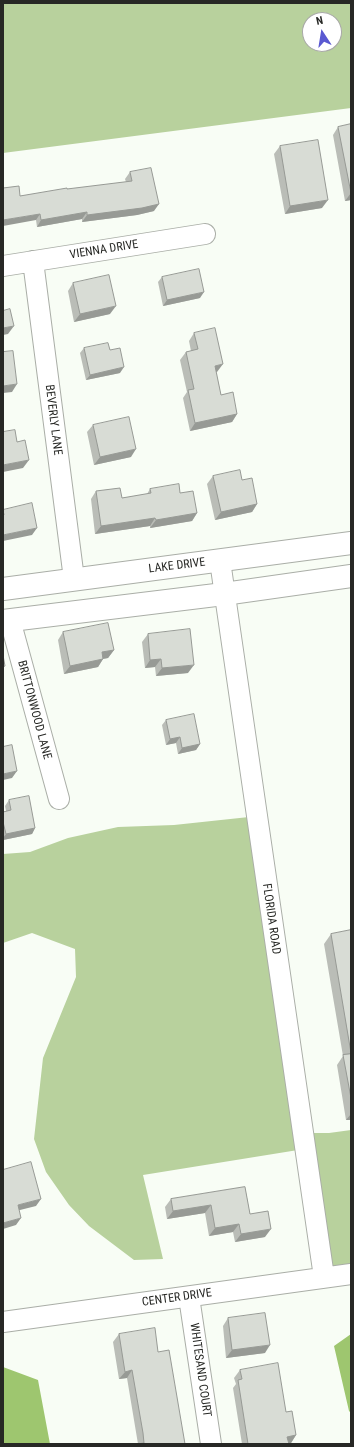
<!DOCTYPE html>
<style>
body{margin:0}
#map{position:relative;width:354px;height:1447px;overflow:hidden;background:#f8fdf5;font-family:"Roboto Condensed",sans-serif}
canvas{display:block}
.frame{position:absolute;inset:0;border:4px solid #272825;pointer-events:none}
.north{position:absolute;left:302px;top:12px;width:40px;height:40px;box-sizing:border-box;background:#fff;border:1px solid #a9a9a8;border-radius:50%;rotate:348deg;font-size:11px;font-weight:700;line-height:16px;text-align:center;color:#272825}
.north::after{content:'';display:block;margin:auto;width:14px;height:18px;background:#5a59d1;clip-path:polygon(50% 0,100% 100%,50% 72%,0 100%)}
</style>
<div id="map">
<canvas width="354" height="1447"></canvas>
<div class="frame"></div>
<div class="north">N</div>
</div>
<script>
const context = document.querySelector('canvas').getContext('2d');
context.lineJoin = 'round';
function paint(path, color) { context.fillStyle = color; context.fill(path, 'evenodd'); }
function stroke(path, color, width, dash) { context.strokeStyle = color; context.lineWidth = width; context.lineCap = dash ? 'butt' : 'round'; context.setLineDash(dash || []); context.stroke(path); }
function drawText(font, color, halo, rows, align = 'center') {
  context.font = font + ' "Roboto Condensed",sans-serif'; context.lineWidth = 3; context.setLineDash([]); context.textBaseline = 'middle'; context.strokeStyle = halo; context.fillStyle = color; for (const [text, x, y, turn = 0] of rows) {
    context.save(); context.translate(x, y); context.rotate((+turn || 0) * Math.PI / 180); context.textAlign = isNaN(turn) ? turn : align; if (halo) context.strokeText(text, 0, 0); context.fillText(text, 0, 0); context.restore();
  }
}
const green = new Path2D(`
 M3,3H351V108L3,153ZM310,20H334V44H310Z
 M249,817L298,1150L143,1175L163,1259L134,1260L89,1226L69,1205L46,1172L34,1139L43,1058L76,977L75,949L32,933L3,943V854L30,852L68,838L118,827L174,825Z
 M351,1130V1265L330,1268L310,1133H329Z`);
const water = new Path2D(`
 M351,1334V1413L349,1411L334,1346Z
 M3,1367L38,1380L50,1444H3Z`);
const minor = new Path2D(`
 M33,261L74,579
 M3,266L205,234
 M220,561L324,1277
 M10,620L59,799
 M189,1297L211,1444
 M3,1322L351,1274`);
const major = new Path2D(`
 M3,589L351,543
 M3,621L224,594L351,576`);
const wall = new Path2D(`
 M351,124V200L345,201L333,135L338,127Z
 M280,146L322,208L285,214L274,154Z
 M130,172L154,211L137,215L82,222V219L37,227L36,220L20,196L126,182L125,179Z
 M162,277L200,298L163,306L158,282Z
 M73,283L110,314L74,322L68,291Z
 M194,333L217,372H216L221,395L237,414L232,422L190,431L183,398L187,392L180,360L186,352L191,351L189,341Z
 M84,348L110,350L120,373L86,380L80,353Z
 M93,425L131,457L94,465L87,432Z
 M213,476L242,480L257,504L252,512L215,520L207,484Z
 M150,489L180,493L197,513L192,521L150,528V526L95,534L91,499L96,491L122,498L147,494Z
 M63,632L114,650L108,658L103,659L98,667L64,674L58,640Z
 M148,634L188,673L156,676L155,667L145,668L142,642Z
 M166,720L200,744L196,750L178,754L176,743L166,745L162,725Z
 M9,800L35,828L32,834L3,840V812L6,811L5,806Z
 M351,930V1120H346L337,1065L343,1056L324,944L331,934Z
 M245,1187L250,1214L265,1237L235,1242L233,1232L209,1236L205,1213L167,1219L165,1207L171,1199Z
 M228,1318L265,1353L226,1358L223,1326Z
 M119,1334L158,1352L185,1444H138L127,1378L119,1379L113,1342Z
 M240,1370L286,1412L296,1435L291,1443L289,1444H242L233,1388L236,1384L234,1378Z`);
const shadedWall = new Path2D(`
 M351,193V200L345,201Z
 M328,200L322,208L285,214L290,206Z
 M159,204L154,211L137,215L82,222L87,215Z
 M87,212L82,219L37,227L41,220Z
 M40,214L36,220L3,226V220Z
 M204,292L200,298L163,306L167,300Z
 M116,306L110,314L74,322L80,314Z
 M14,326L8,334L3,335V328Z
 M223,364L217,372L209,373L215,366Z
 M124,367L120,373L86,380L90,375Z
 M17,384L12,392L3,393V386Z
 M237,414L232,422L190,431L195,423Z
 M136,449L131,457L94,465L100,457Z
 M29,460L23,468L3,472V465Z
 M257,504L252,512L215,520L221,512Z
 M197,513L192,521L150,528L156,520Z
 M155,518L150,526L95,534L101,526Z
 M37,528L32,535L3,541V535Z
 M114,650L108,658L96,660L102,652Z
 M103,659L98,667L64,674L70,666Z
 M161,659L155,667L145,668L150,660Z
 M194,665L188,673L156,676L162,668Z
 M180,737L176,743L166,745L170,739Z
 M200,744L196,750L178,754L182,748Z
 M17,771L12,778L3,780V774Z
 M35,828L32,834L3,840V838L6,834Z
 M351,1114V1120H346Z
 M41,1199L36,1206L12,1212L18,1205Z
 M211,1205L205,1213L167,1219L173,1211Z
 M21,1218L16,1225L3,1229V1223Z
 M239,1224L233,1232L209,1236L215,1228Z
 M271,1229L265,1237L235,1242L241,1234Z
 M270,1345L265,1353L226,1358L232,1350Z
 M132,1370L127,1378L119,1379L125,1372Z
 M296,1435L291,1443L286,1444L287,1437Z`);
const building = new Path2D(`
 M351,124V193L338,127Z
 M318,140L328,200L290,206L280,146Z
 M151,168L159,204L142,208L87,215V212L41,220L40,214L3,220V188L19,186L20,196L67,188V189L132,181L130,172Z
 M199,269L204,292L167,300L162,277Z
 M109,275L116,306L80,314L73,283Z
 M10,309L14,326L3,328V311Z
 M215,328L223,364L215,366L221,395L233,392L237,414L195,423L188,390L194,389L186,352L198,349L194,333Z
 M108,343L110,350L120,348L124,367L90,375L84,348Z
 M13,351L17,384L3,386V352Z
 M129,417L136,449L100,457L93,425Z
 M15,430L17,442L25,440L29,460L3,465V432Z
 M240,470L242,480L252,478L257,504L221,512L213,476Z
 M179,484L180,493L193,491L197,513L156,520L155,518L101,526L96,491L120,488L122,498L151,493L150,489Z
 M32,503L37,528L3,535V516L4,515L3,510Z
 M108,623L114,650L102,652L103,659L70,666L63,632Z
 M190,629L194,665L162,668L161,659L150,660L148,634Z
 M3,655L5,666L3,667Z
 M194,714L200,744L182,748L180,737L170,739L166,720Z
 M12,745L17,771L3,774V747Z
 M29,796L35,828L6,834L3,822V812L11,810L9,800Z
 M351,930V1053L331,934Z
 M351,1054V1098L343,1055Z
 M31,1162L41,1199L18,1205L21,1218L3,1223V1170Z
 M245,1187L250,1214L268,1211L271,1229L241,1234L239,1224L215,1228L211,1205L173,1211L171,1199Z
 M265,1313L270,1345L232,1350L228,1318Z
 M155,1328L158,1352L169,1350L185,1444H137L144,1443L143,1433L132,1370L125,1372L119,1334Z
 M278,1363L286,1412L292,1411L296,1435L287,1437L289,1444H248L238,1380L242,1379L240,1370Z`);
const streetNames = [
 ["VIENNA DRIVE",104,250,-9],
 ["BEVERLY LANE",53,420,83],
 ["LAKE DRIVE",177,566,-7],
 ["BRITTONWOOD LANE",34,710,75],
 ["FLORIDA ROAD",271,919,82],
 ["CENTER DRIVE",177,1298,-8],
 ["WHITESAND COURT",200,1370,82]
];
paint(green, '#b8d19d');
paint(water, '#9ec66f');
stroke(minor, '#aaaea7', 22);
stroke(major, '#aaaea7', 24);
stroke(minor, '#fff', 20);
stroke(major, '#fff', 22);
paint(wall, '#babdb7');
paint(shadedWall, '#979a95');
paint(building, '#d8dcd5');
stroke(building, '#979a95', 1);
drawText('12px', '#272825', '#fff', streetNames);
</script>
